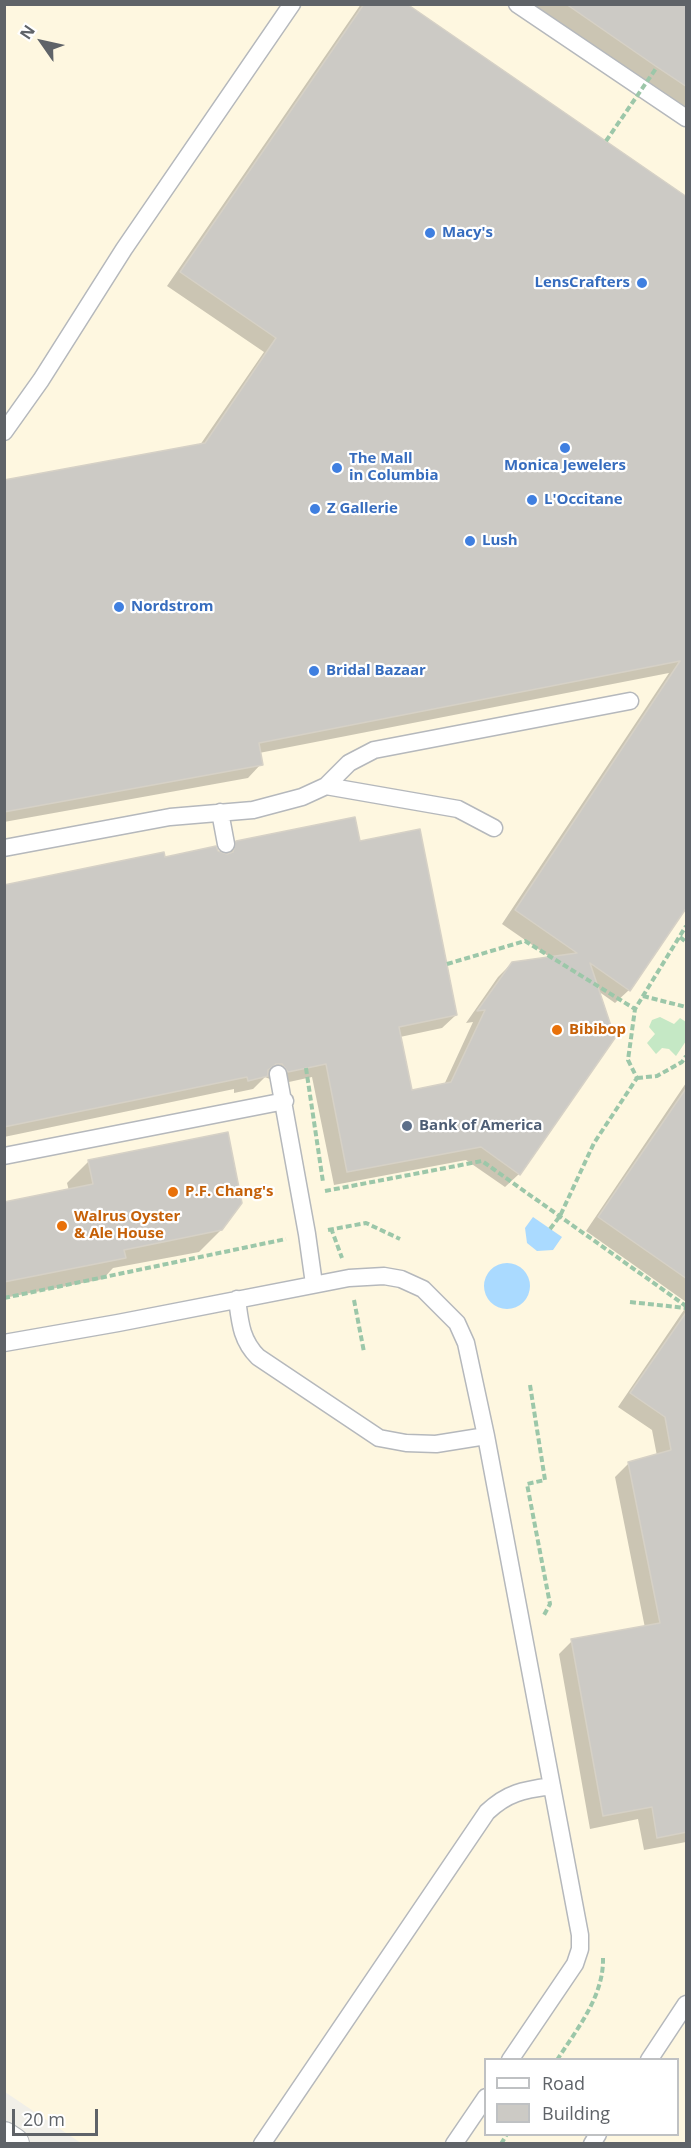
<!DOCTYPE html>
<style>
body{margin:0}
#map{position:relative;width:691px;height:2148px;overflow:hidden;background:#f1efe8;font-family:"Open Sans",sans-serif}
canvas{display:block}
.frame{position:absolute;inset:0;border:6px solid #5f6368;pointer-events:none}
.legend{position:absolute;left:484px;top:2058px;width:195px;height:78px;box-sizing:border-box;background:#fff;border:2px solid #bfc1c3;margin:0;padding:8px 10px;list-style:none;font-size:18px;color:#5f6368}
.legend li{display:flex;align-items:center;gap:12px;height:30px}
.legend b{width:30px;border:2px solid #bfc1c3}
.north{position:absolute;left:12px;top:12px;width:60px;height:60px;-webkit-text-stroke:4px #fff;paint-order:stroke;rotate:304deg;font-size:16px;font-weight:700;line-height:24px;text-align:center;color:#5f6368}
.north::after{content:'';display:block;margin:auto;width:21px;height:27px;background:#5f6368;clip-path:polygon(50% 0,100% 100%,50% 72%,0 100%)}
.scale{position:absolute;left:12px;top:2109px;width:86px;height:27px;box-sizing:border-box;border:3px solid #5f6368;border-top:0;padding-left:8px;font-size:18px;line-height:21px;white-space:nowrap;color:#5f6368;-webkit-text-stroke:4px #fff;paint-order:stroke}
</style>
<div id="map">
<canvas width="691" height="2148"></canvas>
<div class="frame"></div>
<ul class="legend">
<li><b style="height:8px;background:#fff"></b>Road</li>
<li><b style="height:16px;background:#cccac5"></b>Building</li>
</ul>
<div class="north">N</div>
<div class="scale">20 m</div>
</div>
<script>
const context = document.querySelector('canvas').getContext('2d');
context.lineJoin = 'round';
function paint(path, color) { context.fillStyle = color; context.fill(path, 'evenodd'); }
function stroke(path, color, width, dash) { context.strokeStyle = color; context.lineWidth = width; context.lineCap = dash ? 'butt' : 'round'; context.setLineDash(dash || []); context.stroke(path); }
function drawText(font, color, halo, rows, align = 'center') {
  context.font = font + ' "Open Sans",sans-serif'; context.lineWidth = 4.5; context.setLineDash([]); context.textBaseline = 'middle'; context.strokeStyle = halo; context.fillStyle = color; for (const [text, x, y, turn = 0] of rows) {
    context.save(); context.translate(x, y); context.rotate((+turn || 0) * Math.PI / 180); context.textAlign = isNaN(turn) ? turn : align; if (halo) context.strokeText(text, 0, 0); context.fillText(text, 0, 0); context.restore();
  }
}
const commercial = new Path2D(`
 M4,5H686V2143H81L5,2092ZM486,2060H678V2134H486Z`);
const green = new Path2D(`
 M660,1017L674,1024L680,1018L686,1022V1041L676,1056L669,1049L662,1048L656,1054L647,1043L655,1034L649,1027L652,1020Z`);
const water = new Path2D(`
 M533,1217L562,1237L553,1250L537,1251L527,1243L525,1228Z
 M484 1286a23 23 0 1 1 46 0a23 23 0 1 1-46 0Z`);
const shadow = new Path2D(`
 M361,4H404L686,198V904L629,990L615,1003L598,991L519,1174L505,1187L466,1160L334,1185L312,1077L275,1085L272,1080L265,1077L253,1089L234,1093V1089L4,1137V887L163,858L224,855L237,843H359L456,1015L442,1028L400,1037L411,1092L444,1085L473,1022L466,1023L498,977L512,963L551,958L502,924L669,673L259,753L261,764L248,778L4,822V481L200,445L264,352L167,286Z
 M513,4H686V124Z
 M686,1083V1302L586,1231Z
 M89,1161L221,1230L199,1252L113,1268L103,1279L4,1298V1204L69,1191L67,1183Z
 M686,1307V1842L644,1850L638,1819L590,1829L559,1654L572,1641L645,1628L615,1477L629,1463L657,1456L652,1430L618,1407Z`);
const building = new Path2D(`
 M364,4H407L687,197V907L630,991L590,963L615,1038L520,1175L481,1147L347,1172L326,1064L288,1072L282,1064H276L268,1070V1076L248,1081L247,1077L4,1127V885L164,852L165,857L216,846L218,851L227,854L233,852L236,841L355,817L360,841L420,829L457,1015L399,1027L412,1090L451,1082L485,1010L477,1011L512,962L577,953L515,910L680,661L259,743L263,765L4,812V480L205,443L276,338L180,272Z
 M566,4H687V87L657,67Z
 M687,1087V1279L598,1217Z
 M228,1132L242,1203L222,1230L124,1250L126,1258L4,1282V1202L93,1184L88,1160Z
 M687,1311V1832L657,1838L652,1807L603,1816L571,1639L660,1623L628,1462L671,1450L665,1417L630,1393Z`);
const path = new Path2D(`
 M680,937L686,942
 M447,964L525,941L635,1009
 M643,996L686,1007
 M306,1068L323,1182
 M637,1078L657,1076L682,1062L686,1056
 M325,1191L482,1161L686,1306
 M331,1228L342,1258
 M550,1229L560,1216L594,1143L637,1078L628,1060L635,1009L686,926
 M328,1230L366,1223L400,1239
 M4,1298L286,1239
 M354,1300L364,1352
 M630,1302L686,1308
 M530,1385L545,1480L527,1484L550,1604L544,1615
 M557,2060C577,2029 604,1996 603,1958
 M501,2144L507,2134`);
const lane = new Path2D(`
 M517,4L686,118
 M4,432L41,380L124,249L292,4
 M326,786L349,763L374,750L630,701
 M220,812L226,844
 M4,848L170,817L253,810L302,797L326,786L458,809L494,828
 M278,1074L307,1234L314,1284
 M4,1156L285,1101
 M237,1299C240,1322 241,1340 258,1357L379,1438L406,1443L436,1444L486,1436
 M4,1343L118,1323L349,1278L384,1276L401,1279L423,1289L457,1323L466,1343L486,1436L580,1935V1949L575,1964L510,2060
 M649,2060L686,2004
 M262,2144L487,1812C508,1792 524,1790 552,1786
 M454,2144L486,2097
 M592,2144L598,2134`);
const street = new Path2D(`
 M4,2138L13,2144`);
const pathBridge = new Path2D(`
 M606,141L657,67`);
const markers = [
 [430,233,6,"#3f7fe0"],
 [642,283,6,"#3f7fe0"],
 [565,448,6,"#3f7fe0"],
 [337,468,6,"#3f7fe0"],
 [532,500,6,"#3f7fe0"],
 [315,509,6,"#3f7fe0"],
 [470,541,6,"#3f7fe0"],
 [119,607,6,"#3f7fe0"],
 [314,671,6,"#3f7fe0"],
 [557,1030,6,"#e8710a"],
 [407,1126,6,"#5c6f8a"],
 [173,1192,6,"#e8710a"],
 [62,1226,6,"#e8710a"]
];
const shopNames = [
 ["Macy's",442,233],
 ["LensCrafters",630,283,"right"],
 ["The Mall",349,459],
 ["in Columbia",349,476],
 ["Monica Jewelers",565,466,"center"],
 ["L'Occitane",544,500],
 ["Z Gallerie",327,509],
 ["Lush",482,541],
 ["Nordstrom",131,607],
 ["Bridal Bazaar",326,671]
];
const foodNames = [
 ["Bibibop",569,1030],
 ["P.F. Chang's",185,1192],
 ["Walrus Oyster",74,1217],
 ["& Ale House",74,1234]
];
const serviceNames = [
 ["Bank of America",419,1126]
];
paint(commercial, '#fef7e0');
paint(green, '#c5e8c5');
paint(water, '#aadaff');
paint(shadow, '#0003');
paint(building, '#cccac5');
stroke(building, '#d6d1c6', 1.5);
stroke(lane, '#b5b8bc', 19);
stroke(street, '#b5b8bc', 34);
stroke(path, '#9cc7a9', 4, [6, 3]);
stroke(lane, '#fff', 16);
stroke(street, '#fff', 32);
stroke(pathBridge, '#9cc7a9', 4, [6, 3]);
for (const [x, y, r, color] of markers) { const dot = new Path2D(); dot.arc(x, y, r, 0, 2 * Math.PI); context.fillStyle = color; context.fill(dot); stroke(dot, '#fff', 2); }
drawText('bold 15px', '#366cbe', '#fff', shopNames, 'left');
drawText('bold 15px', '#c56008', '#fff', foodNames, 'left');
drawText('bold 15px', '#4e5e75', '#fff', serviceNames, 'left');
</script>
